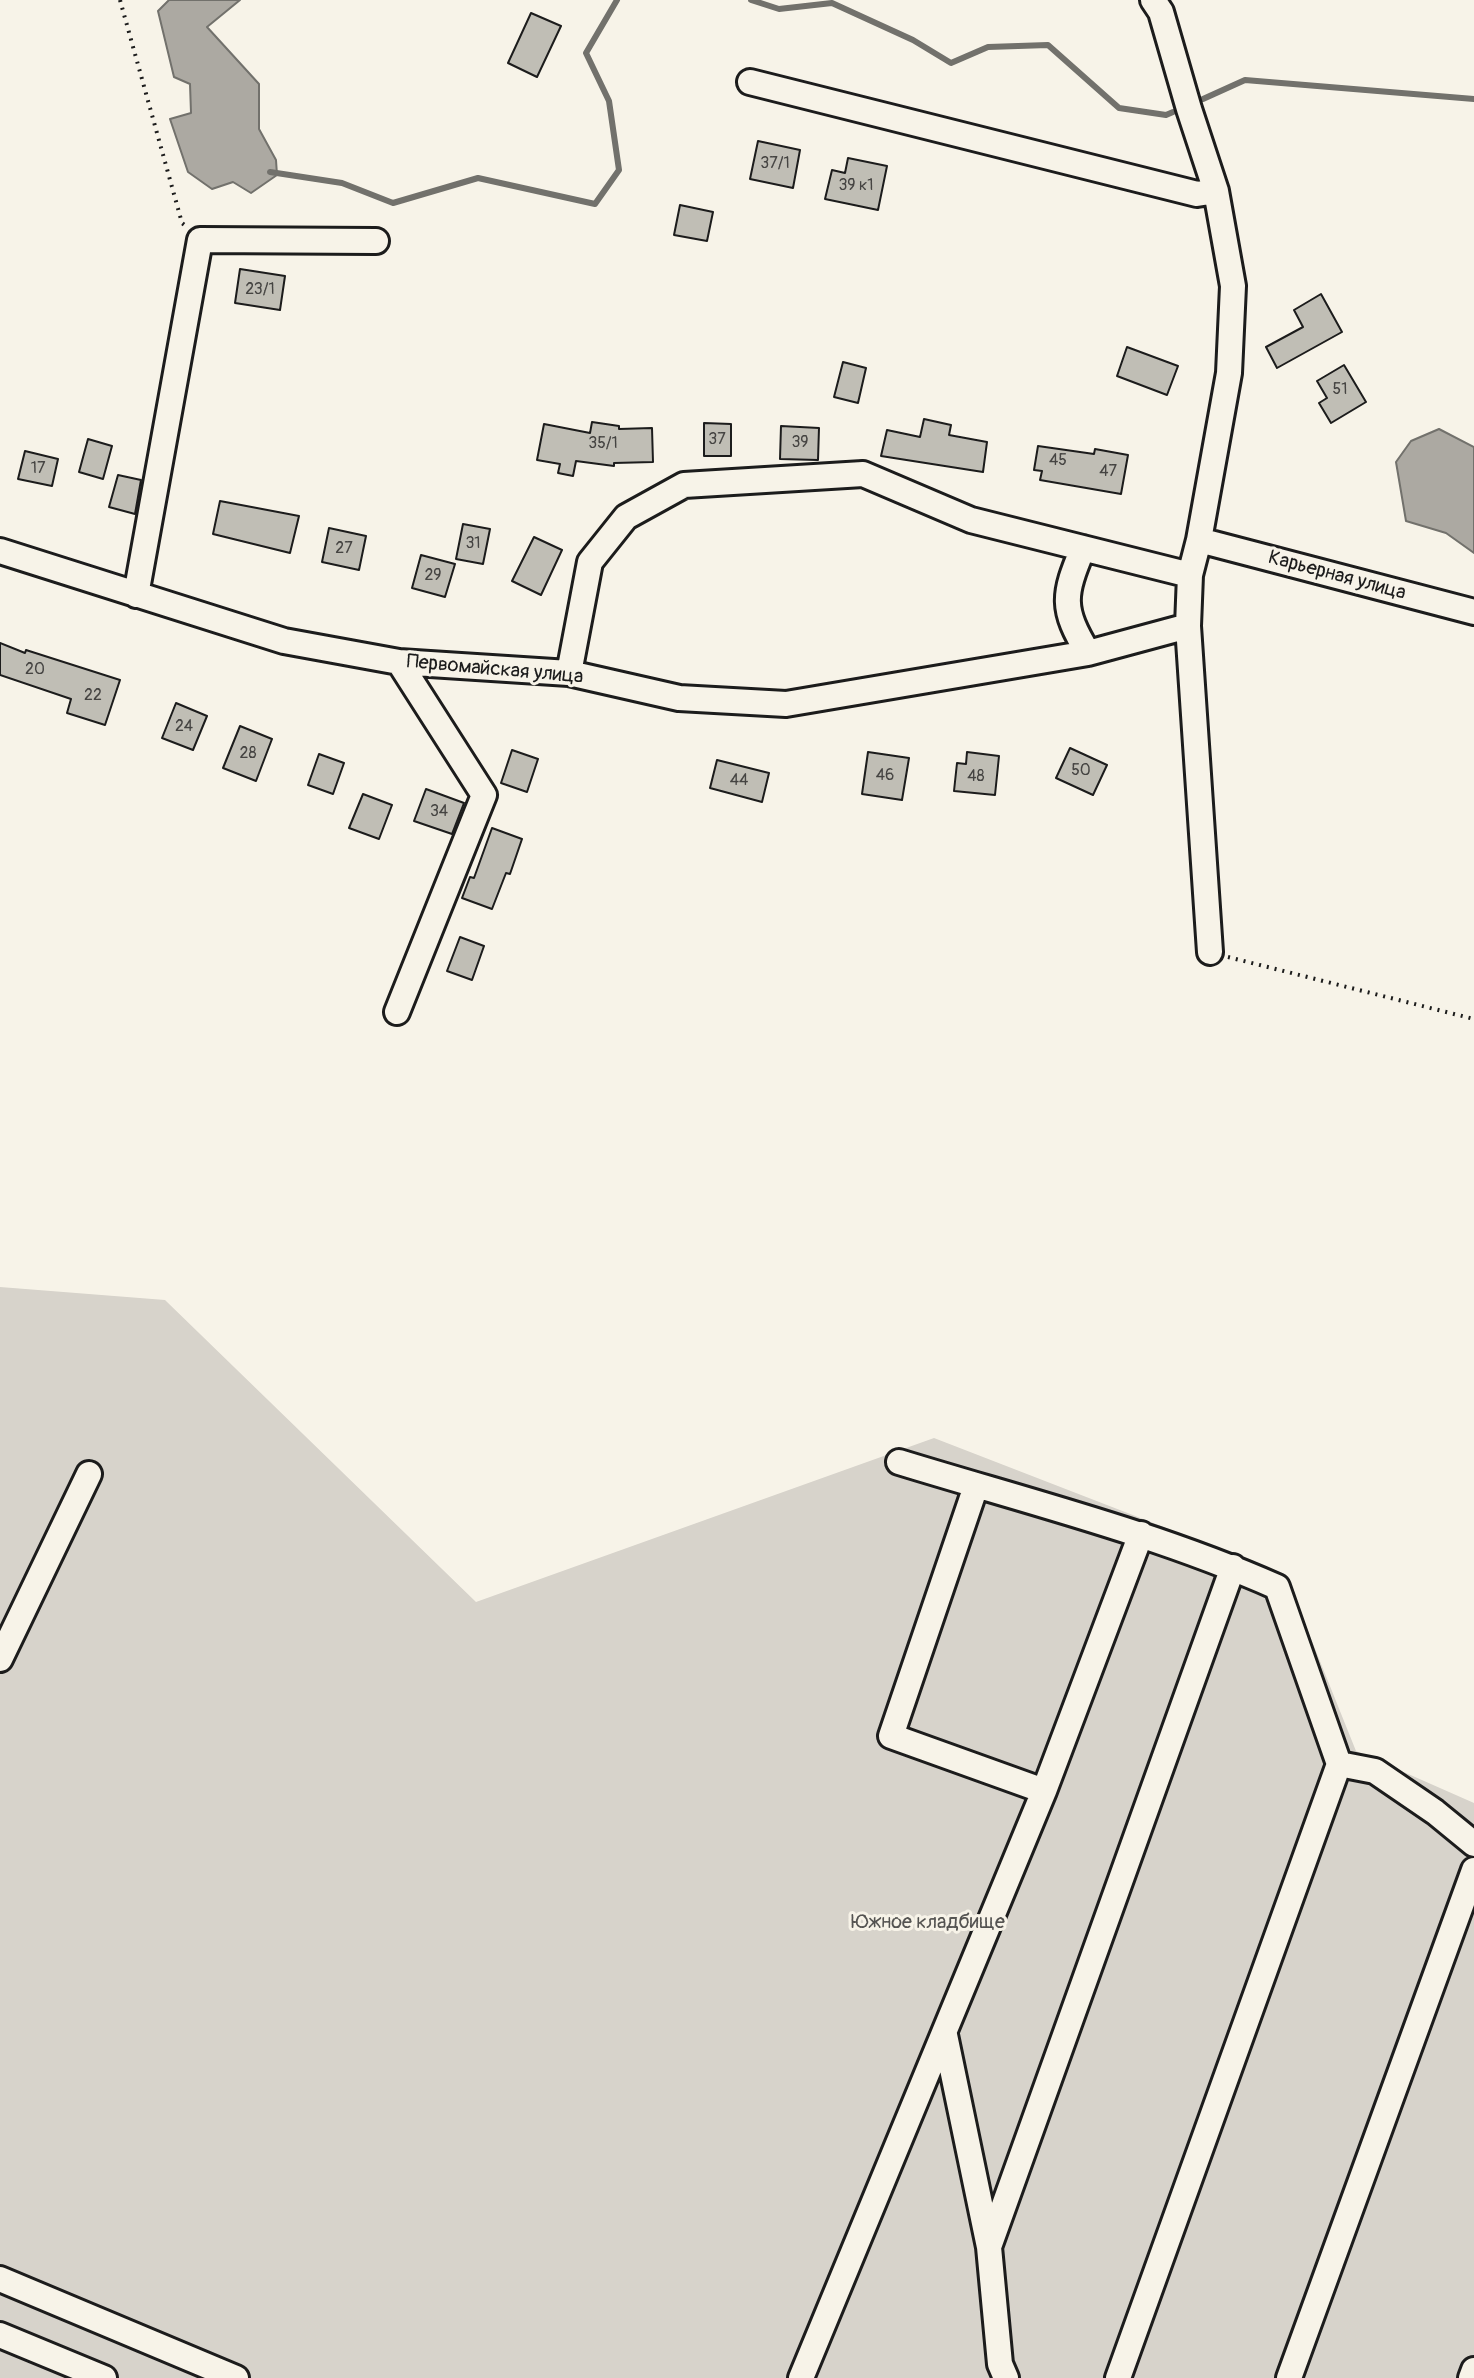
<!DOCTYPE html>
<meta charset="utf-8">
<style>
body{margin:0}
canvas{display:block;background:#f7f3e8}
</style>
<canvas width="1474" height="2378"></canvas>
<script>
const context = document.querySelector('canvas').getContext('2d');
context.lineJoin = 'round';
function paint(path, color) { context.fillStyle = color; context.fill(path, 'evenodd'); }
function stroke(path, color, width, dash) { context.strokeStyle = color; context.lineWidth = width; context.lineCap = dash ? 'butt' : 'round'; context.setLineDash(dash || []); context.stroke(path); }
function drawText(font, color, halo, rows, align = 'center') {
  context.font = font + ' Pangolin,sans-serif'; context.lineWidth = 6; context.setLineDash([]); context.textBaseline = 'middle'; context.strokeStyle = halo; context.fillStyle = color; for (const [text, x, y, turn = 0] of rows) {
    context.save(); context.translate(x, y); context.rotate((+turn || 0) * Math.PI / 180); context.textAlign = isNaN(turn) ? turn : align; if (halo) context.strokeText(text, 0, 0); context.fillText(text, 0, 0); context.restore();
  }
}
const green = new Path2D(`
 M0,1287L165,1300L476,1602L934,1438L1285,1574L1356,1751L1474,1803V2378H0Z`);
const water = new Path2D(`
 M169,0H240L207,27L259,84V129L276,160L277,175L251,193L233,182L212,189L188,172L170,119L191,113L190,84L174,77L158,11Z
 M1439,429L1474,447V553L1446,533L1406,521L1396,462L1411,441Z`);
const stream = new Path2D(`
 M751,0L779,9L832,3L913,40L951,63L988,47L1048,45L1119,108L1166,115L1173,112
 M1203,99L1245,80L1474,99
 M270,172L342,183L393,203L478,178L595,204L619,170L609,101L586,53L617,0`);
const building = new Path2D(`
 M531,13L561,26L537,77L508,63Z
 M758,141L800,150L793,188L750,179Z
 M848,158L887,166L878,210L825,199L832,170L845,173Z
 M680,205L713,212L707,241L674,235Z
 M240,269L285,276L280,310L235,303Z
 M1321,294L1342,332L1277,368L1266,347L1303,327L1294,310Z
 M1127,347L1178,366L1167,395L1117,376Z
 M843,362L866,368L858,403L834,397Z
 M1344,365L1366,402L1331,423L1319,403L1327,398L1317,381Z
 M924,419L951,425L949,435L987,442L983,472L881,456L887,430L920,437Z
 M592,422L619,426V429L652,428L653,462L614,463V466L576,461L573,476L558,473L560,464L537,460L544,424L590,433Z
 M704,423L731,424V456H704Z
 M781,426L819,428L818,460L780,459Z
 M88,439L112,446L103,479L79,472Z
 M1038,446L1094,454L1095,449L1128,455L1121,494L1040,480L1042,471L1034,470Z
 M25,451L58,459L52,486L18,479Z
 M118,475L141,480L135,514L109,507Z
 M220,501L299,516L290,553L213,534Z
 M463,524L490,529L483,564L456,559Z
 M329,528L366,536L359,570L322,562Z
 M534,537L562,550L541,595L512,581Z
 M421,555L455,564L445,597L412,588Z
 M0,643L25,653L26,650L120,680L105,725L67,713L71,699L0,675Z
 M176,703L207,716L193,750L162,738Z
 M240,726L272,739L256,781L223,768Z
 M1070,748L1107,765L1093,795L1056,778Z
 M512,750L538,759L527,792L501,783Z
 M868,752L909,758L902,800L862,794Z
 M967,752L999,756L995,795L954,791L957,763L966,764Z
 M319,754L344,763L333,794L308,785Z
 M717,760L769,773L762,802L710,788Z
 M426,789L464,803L452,834L414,821Z
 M363,794L392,805L379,839L349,828Z
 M492,828L522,839L510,874L506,873L492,909L462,898L470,877L474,878Z
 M460,937L484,946L472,980L447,971Z`);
const path = new Path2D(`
 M120,0L182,223L187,227
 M1228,957L1474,1019`);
const minor = new Path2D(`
 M1153,0L1161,12L1189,109L1216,191L1233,286L1229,373L1199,540L1190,575L1188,626L1210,952
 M750,82L1197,194L1216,191
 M1199,540L1474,612
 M1083,548C1063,596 1061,608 1088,653
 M0,551L284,641L399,662L569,673L679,698L786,704L1088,653L1188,626
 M136,595L200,240L376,241
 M569,673L590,562L626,517L684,485L863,474L971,520L1190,575
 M397,1012L484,795L399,662
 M899,1462C1026,1501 1155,1533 1277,1587L1339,1764L1375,1771L1435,1812L1474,1844
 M976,1486L891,1736L1044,1791
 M0,1659L89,1474
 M945,2035L989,2247L1000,2364L1006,2378
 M989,2247L1233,1567
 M0,2279L236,2378
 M0,2335L104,2378
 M801,2378L1044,1791L1141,1534
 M1118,2378L1339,1764
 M1289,2378L1474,1870
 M1471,2378L1474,2370`);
const numberNames = [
 ["37/1",775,164],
 ["39 к1",856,186],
 ["23/1",260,290],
 ["51",1340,390],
 ["37",717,440],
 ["39",800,443],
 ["35/1",603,444],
 ["45",1058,461],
 ["17",38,469],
 ["47",1108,472],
 ["31",473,544],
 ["27",344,549],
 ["29",433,576],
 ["20",35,670],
 ["22",93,696],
 ["24",184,727],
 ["28",248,754],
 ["50",1081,771],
 ["46",885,776],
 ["48",976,777],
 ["44",739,781],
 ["34",439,812]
];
const streetNames = [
 ["Карьерная улица",1337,576,15],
 ["Первомайская улица",495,670,5]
];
const parkNames = [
 ["Южное кладбище",928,1923]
];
paint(green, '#d7d3cb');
paint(water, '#aca9a2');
stroke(water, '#72716c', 2);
stroke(stream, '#72716c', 6);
paint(building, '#c0beb5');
stroke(building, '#1c1c1c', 2);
stroke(minor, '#1c1c1c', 30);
stroke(path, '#1c1c1c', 4, [2, 6]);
stroke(minor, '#f7f3e8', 24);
drawText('16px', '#454442', null, numberNames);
drawText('20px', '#1c1c1c', '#f7f3e8', streetNames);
drawText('20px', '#545351', '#f7f3e8', parkNames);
</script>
